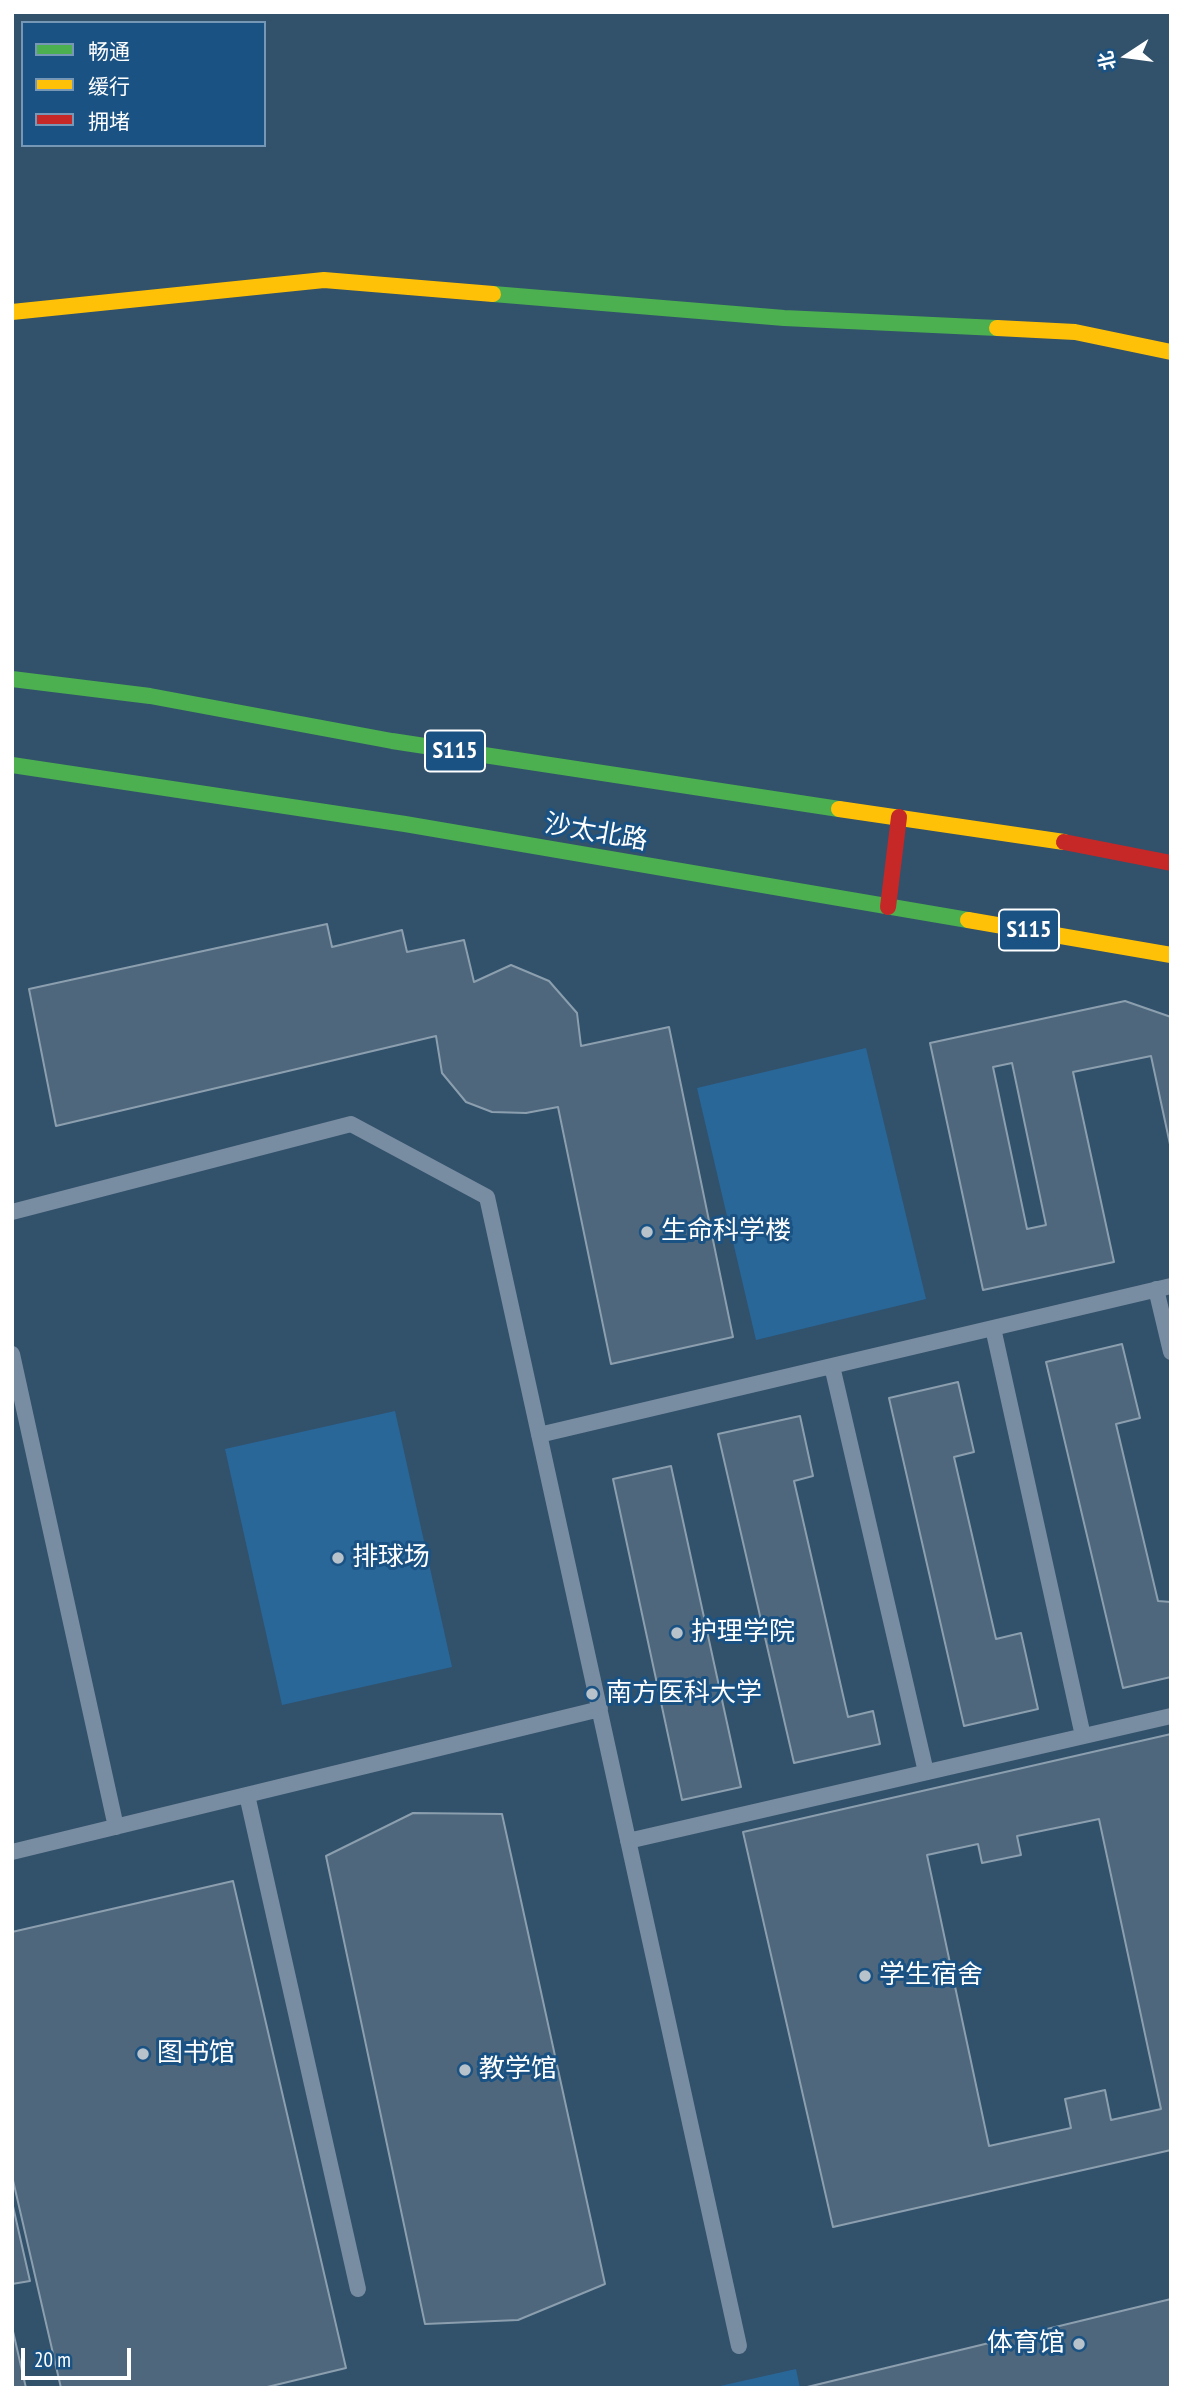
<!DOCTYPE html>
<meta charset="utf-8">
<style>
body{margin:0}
#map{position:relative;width:1183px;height:2400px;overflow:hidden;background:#32516b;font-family:"PT Sans Narrow","Noto Sans SC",sans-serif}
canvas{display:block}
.frame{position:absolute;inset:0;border:14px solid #fff;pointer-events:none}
.legend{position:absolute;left:21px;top:21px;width:245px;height:126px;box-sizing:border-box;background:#1a5283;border:2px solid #7697b5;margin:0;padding:9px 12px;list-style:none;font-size:21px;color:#fff}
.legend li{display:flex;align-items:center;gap:14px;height:35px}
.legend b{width:35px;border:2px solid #7697b5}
.north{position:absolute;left:1092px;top:21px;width:70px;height:70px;-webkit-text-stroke:5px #1a5283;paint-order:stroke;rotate:257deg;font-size:19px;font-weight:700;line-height:28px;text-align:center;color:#fff}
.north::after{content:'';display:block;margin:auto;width:24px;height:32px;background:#fff;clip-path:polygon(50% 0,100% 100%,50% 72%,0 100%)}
.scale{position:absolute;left:21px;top:2348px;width:110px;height:32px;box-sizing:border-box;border:4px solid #fff;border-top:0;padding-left:9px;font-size:21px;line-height:24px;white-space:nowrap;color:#fff;-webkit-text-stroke:5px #1a5283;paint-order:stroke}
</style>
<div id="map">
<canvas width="1183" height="2400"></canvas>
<div class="frame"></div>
<ul class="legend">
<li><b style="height:9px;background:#4caf50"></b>畅通</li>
<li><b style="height:9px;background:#ffc107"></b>缓行</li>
<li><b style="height:9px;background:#c62828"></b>拥堵</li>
</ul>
<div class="north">北</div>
<div class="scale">20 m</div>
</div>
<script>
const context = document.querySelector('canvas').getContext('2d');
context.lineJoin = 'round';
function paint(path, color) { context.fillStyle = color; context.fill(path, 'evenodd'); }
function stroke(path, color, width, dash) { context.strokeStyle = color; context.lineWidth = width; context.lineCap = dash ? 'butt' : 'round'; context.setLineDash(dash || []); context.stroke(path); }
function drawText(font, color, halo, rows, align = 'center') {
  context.font = font + ' "PT Sans Narrow","Noto Sans SC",sans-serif'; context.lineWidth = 6; context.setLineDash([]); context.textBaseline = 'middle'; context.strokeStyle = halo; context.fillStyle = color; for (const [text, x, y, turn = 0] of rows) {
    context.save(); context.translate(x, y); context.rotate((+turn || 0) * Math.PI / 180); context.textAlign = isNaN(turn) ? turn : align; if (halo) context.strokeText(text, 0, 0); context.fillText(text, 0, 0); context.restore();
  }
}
const green = new Path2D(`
 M866,1048L926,1299L756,1340L697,1088Z
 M395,1411L452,1667L282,1705L225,1449Z
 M796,2369L800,2388H711Z`);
const building = new Path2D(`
 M327,924L332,947L402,930L407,952L464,940L474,982L511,965L549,981L577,1013L581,1046L669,1027L733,1337L611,1364L558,1107L526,1113L492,1112L466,1102L442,1073L436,1036L56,1126L29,989Z
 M1125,1001L1171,1017V1149L1151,1056L1073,1072L1114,1262L983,1290L930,1043ZM1012,1063L1046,1225L1027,1229L993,1067Z
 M1122,1344L1140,1418L1116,1424L1158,1601L1171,1602V1677L1123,1688L1046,1362Z
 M958,1382L974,1452L954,1457L996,1639L1021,1633L1038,1709L964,1726L889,1398Z
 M800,1416L813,1476L794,1481L848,1717L873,1711L880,1744L794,1763L718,1434Z
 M671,1466L741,1787L682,1800L613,1479Z
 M1171,1734V2150L833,2227L743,1832ZM1099,1819L1161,2109L1111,2120L1105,2090L1065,2099L1071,2128L989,2146L927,1855L978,1844L982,1863L1021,1855L1017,1836Z
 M413,1813L502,1814L605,2284L518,2320L425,2324L326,1856Z
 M233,1881L346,2368L263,2388H61L12,2176V1932Z
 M12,2202L30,2281L12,2284Z
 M1171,2299V2388H803Z
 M12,2327L26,2388H12Z`);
const lane = new Path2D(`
 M12,1212L351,1124L487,1197L739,2346
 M1156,1289L1171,1352
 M993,1328L1083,1736
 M12,1354L116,1827
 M832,1366L926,1772
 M539,1435L1171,1286
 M247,1795L358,2289
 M628,1841L1171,1716
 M12,1852L600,1709`);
const fast = new Path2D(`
 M493,294L784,318L997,328
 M12,679L150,696L392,741L839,809
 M12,765L405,824L968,920`);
const slow = new Path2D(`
 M12,312L324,280L493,294
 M997,328L1075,332L1171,352
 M839,809L1064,842
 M968,920L1171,955`);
const jam = new Path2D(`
 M1064,842L1171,863
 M888,907L899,817`);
const markers = [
 [647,1232,7,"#b7c2cb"],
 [338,1558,7,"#b7c2cb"],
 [677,1633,7,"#b7c2cb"],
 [592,1694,7,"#b7c2cb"],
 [865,1976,7,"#b7c2cb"],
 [143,2054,7,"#b7c2cb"],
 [465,2070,7,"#b7c2cb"],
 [1079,2344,7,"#b7c2cb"]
];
const shields = [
 [455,751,60],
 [1029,930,60]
];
const shieldNames = [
 ["S115",455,751],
 ["S115",1029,930]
];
const streetNames = [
 ["沙太北路",596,833,10]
];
const poiNames = [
 ["生命科学楼",661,1232],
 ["排球场",352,1558],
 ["护理学院",691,1633],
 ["南方医科大学",606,1694],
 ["学生宿舍",879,1976],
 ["图书馆",157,2054],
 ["教学馆",479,2070],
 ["体育馆",1065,2344,"right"]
];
paint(green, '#296799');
paint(building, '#4e677c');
stroke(building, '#8b9faf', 2);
stroke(lane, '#788da1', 16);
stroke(fast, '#4caf50', 16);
stroke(slow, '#ffc107', 16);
stroke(jam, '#c62828', 16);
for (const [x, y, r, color] of markers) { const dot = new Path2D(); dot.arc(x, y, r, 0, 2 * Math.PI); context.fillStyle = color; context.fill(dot); stroke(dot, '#1a5283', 2.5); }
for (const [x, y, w] of shields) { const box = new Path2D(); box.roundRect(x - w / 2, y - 20.5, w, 41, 5); context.fillStyle = '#1a5283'; context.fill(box); stroke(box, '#fff', 2); }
drawText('bold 24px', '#fff', null, shieldNames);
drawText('26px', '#fff', '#1a5283', streetNames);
drawText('26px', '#fff', '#1a5283', poiNames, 'left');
</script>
